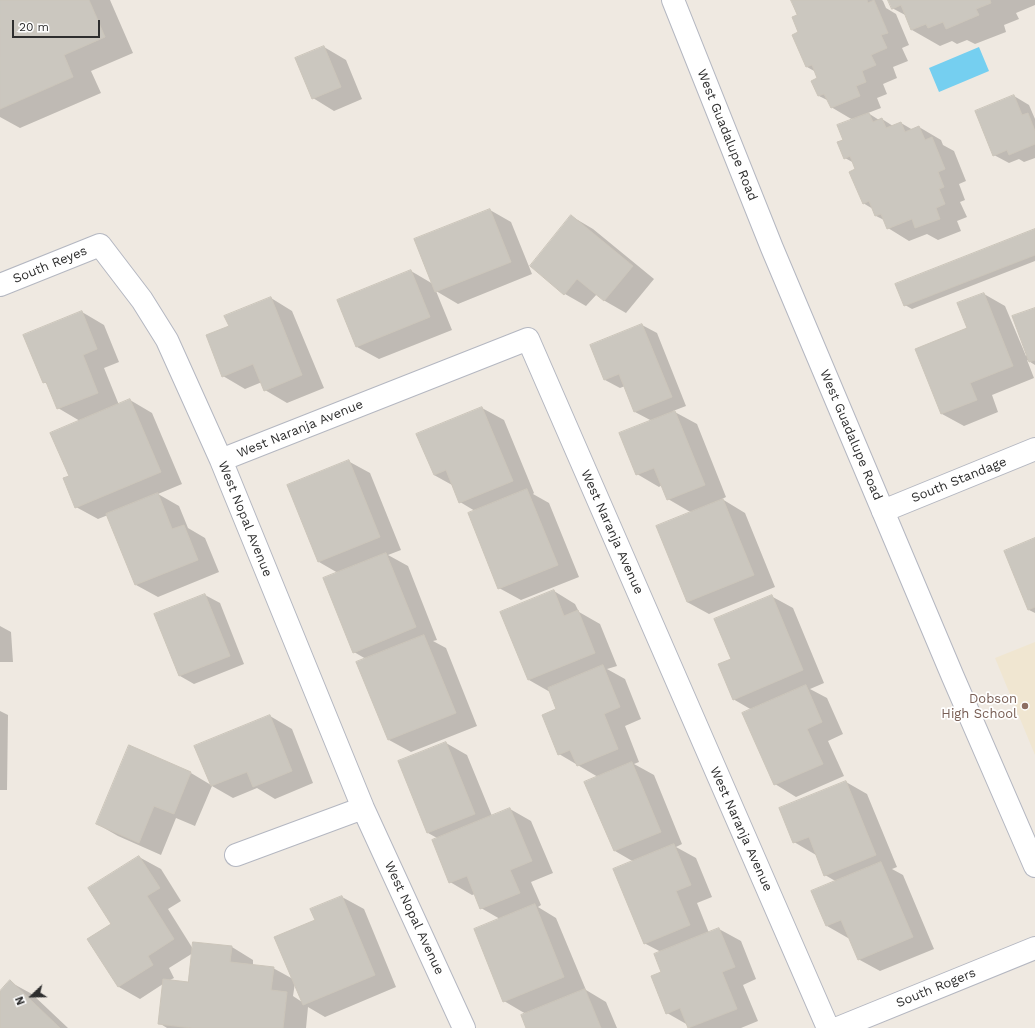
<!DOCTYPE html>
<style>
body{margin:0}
#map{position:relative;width:1035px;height:1028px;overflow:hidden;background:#efe9e1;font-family:"Work Sans",sans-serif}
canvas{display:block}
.north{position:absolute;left:12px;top:976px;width:40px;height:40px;-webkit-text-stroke:3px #fff;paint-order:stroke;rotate:248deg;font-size:11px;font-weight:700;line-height:16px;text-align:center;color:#2e2e2e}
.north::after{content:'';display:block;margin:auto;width:14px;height:18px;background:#2e2e2e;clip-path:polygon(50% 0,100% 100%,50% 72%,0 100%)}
.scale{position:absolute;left:12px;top:20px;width:88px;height:18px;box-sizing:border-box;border:2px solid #2e2e2e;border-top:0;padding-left:5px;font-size:12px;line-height:14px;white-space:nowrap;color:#2e2e2e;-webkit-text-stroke:3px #fff;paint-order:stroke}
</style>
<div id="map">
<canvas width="1035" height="1028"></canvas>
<div class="north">N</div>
<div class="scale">20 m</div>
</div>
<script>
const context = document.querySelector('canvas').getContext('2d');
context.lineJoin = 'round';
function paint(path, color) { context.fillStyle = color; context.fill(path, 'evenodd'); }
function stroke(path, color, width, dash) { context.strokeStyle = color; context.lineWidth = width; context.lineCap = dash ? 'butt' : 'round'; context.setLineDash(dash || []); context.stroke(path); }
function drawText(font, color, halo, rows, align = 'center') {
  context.font = font + ' "Work Sans",sans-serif'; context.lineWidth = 3.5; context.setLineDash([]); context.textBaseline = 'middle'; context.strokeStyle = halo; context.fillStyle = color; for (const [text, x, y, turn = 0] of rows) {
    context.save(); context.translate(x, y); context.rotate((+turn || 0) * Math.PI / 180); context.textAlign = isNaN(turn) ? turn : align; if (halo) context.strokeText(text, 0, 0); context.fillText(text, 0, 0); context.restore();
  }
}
const education = new Path2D(`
 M1035,642V755L995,658Z`);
const water = new Path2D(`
 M979,47L989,71L939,92L929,68Z`);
const shadow = new Path2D(`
 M0,0H110L133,53L91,71L101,93L20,128L0,117Z
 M793,0H882L883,1L886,8L896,14L909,45L902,48L908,61L893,67L897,78L883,84L887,94L877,98L881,108L868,113L879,120L882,119L893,126L901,123L913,130L919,127L941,140L943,145L954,151L966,181L959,184L965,200L960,202L967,217L957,221L961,231L938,240L927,234L909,241L888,228L884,220L876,216L873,209L863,203L857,170L854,163L845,158V140L853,120L831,107L829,101L819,96V79L816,72L807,67L800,33L798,15Z
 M889,0H1035V5L1016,13L1019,19L1004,25L1006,32L975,44L967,40L957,44L952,41L940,46L912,30L907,16L892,8Z
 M324,47L346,60L362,99L334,111L313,98Z
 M1014,96L1029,105L1035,119V158L1024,162L1019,159L1009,163L994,155Z
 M490,210L511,222L532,274L458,304L436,291L452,330L379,359L357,347L338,300L411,271L433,284Z
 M571,216L593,229L654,279L626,313L605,301L597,294L586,306L565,294Z
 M1035,231V261L912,309L905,305Z
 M984,294L1005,306L1026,356H1027L1035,309V365L1027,360L1034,378L992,395L998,412L964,426L942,414L916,349L968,328Z
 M271,298L292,311L324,388L287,403L265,390L262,382L245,389L223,376L230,327Z
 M82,312L104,325L119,362L104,368L119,405L130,400L152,413L182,484L158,494L179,506L188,528L205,538L219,572L158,597L136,585L108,515L98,519L76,507L70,477L80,421L58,408L49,385L44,382Z
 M642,325L657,333L686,406L673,411L697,424L726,497L722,499L745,513L775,587L709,614L687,602L692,513L668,499L662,485L659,487L637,474L652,421L635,412L625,386L620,388L605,380L591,346Z
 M482,408L504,420L534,493L533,494L549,503L579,577L521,600L499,588L475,511L460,502L452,485L434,475Z
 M348,461L370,473L401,550L388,555L408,566L437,640L433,641L446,648L477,726L411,752L389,740L358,663L366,659L354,652L338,573L319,562L288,485Z
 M1035,539V613L1029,610Z
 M554,591L575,604L579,612L600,624L617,666L607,669L625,679L641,719L625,726L639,762L634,764L654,775L682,844L676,847L696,858L712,897L697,903L709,933L719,929L741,941L756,979L743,985L758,1021L741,1028H690L688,1025L667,1013L661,952L644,943L634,862L615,851L586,782L598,777L559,754L558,710L550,692L529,680L501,612Z
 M205,595L220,603L244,664L194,684L180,676Z
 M771,596L793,608L824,683L810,689L827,698L843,734L828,741L844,776L796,797L775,784L752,710L733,699L732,660Z
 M0,626L11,632L13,662H0Z
 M0,711L8,715L7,790H0Z
 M270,716L292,729L313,783L275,799L257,788L233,798L212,786L195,826L176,818L161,855L118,836L97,824L129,747L191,773L211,785Z
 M446,743L467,755L492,816L510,809L531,821L553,873L531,882L541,905L538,907L556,918L586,990L606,1002L617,1028H528L526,1014L504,1001L500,919L481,908L475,894L472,895L450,882L437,838L428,833Z
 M846,782L867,794L897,867L892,869L903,875L934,949L880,971L858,959L850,938H848L827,926L837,882L825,875L817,855H816L794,842Z
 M139,857L161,869L181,901L168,909L193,949L232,947L253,960V965L273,968L293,979L342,897L364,909L396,987L325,1017L308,1007L306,1028H167L159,1023L163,984L140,999L119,987L113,924ZM193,953L189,983L170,980L174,978L169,968ZM295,983L302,1002L293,996Z
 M10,982L32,994L68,1028H0V992Z`);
const building = new Path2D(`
 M0,0H89L105,37L64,55L73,77L0,109Z
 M791,0H867L868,3L874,0L888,33L881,35L887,48L871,55L876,65L862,71L866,82L856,86L860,96L831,108L824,94L818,96L811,81L817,78L812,65L806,67L792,35L798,32L792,17L797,15Z
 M888,0H990L991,3L976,9L979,15L946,29L943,22L928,28L926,24L911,30L901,5L892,9Z
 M324,46L341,87L312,99L295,58Z
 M1014,95L1022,115L1028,113L1035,131V144L1009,155L1007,150L993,156L975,111Z
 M869,113L873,122L882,118L886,128L901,122L905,132L919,126L925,140L932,137L945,169L938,172L944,187L939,189L945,204L936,208L940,219L915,228L912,219L887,229L881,214L875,216L869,201L863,204L849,172L855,169L850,156L844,159L837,142L843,140L837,125Z
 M490,209L511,262L435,292L414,239Z
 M571,215L633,266L604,301L577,279L564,295L530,266Z
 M1035,229V255L904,306L895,284Z
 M411,270L430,317L356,347L337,300Z
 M984,293L1013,366L970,383L977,400L941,414L915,349L967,328L957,303Z
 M271,297L302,375L264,391L253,364L222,377L206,335L229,326L224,316Z
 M1035,308V360L1029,362L1012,316Z
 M82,311L97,349L83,355L98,393L57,409L46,382L43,383L23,335Z
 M642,324L672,397L634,412L619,374L604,380L590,345Z
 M130,399L161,472L75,508L63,478L69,476L50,433Z
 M482,407L513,481L459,503L446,470L434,475L416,434Z
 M675,411L705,485L667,500L654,468L636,475L619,433Z
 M349,460L380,537L318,562L287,485Z
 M527,489L558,565L498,589L468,513Z
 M158,493L172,529L184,525L198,560L135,585L106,514Z
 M723,499L754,575L687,602L656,526Z
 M1035,538V607L1028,610L1004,551Z
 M386,553L416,627L353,653L323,578Z
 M554,590L564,616L578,610L595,653L528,680L500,612Z
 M205,594L230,656L179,676L154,614Z
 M772,595L803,670L733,700L718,664L731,659L714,619Z
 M424,635L456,713L388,740L356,662Z
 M603,665L620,707L604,714L618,749L577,766L570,750L558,755L542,715L556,709L548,688Z
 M806,685L822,722L807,729L823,764L774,785L742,713Z
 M270,715L292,771L253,787L247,772L211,786L194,746Z
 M446,742L475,814L427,833L398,761Z
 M129,745L191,772L174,814L154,806L139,843L96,824Z
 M632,762L661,832L614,851L584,782Z
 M846,781L876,855L824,876L809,837L793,843L779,808Z
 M510,808L532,861L510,870L520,893L480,909L467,876L449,883L432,840Z
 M674,844L691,885L676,891L690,925L644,944L613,869Z
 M139,856L160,888L147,896L174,939L148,956L153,965L118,987L87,939L111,924L88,888Z
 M881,862L913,937L858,960L841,920L826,926L811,891Z
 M342,896L375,975L303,1005L274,937L315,920L310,909Z
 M535,904L564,977L503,1002L474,929Z
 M719,928L735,967L722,972L737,1009L688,1028L680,1008L666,1014L651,976L661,972L654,954Z
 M193,942L232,946L230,962L274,967L271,990L287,992L283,1028H192L158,1024L163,979L188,982Z
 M10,980L60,1028H0V991Z
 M585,989L601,1028H526L521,1015Z`);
const minor = new Path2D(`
 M0,285L100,245L142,300L167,340L221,460L363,808L464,1028
 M221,460L528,339L828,1028
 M883,511L1035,449
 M236,855L363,808
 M838,1028L1035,948`);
const secondary = new Path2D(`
 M673,0L772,248L953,677L1035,866`);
const markers = [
 [1025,706,4,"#8d6e63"]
];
const streetNames = [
 ["West Guadalupe Road",727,135,68],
 ["South Reyes",50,265,-22],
 ["West Naranja Avenue",300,429,-22],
 ["West Guadalupe Road",851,435,67],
 ["South Standage",959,480,-22],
 ["West Nopal Avenue",245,519,68],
 ["West Naranja Avenue",612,532,66],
 ["West Naranja Avenue",741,829,66],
 ["West Nopal Avenue",414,918,65],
 ["South Rogers",936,988,-22]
];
const educationNames = [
 ["Dobson",1017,699],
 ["High School",1017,714]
];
paint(education, '#f0e6d1');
paint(water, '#75cff0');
paint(shadow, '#0003');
paint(building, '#cbc7bf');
stroke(building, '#cbc5ba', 1);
stroke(minor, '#b4b7c1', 24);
stroke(secondary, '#b4b7c1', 24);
stroke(minor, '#fff', 22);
stroke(secondary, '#fff', 22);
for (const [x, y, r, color] of markers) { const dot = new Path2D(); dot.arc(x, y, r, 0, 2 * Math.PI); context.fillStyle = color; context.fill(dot); stroke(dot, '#fff', 1.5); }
drawText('13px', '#2e2e2e', '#fff', streetNames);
drawText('13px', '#785e54', '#fff', educationNames, 'right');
</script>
